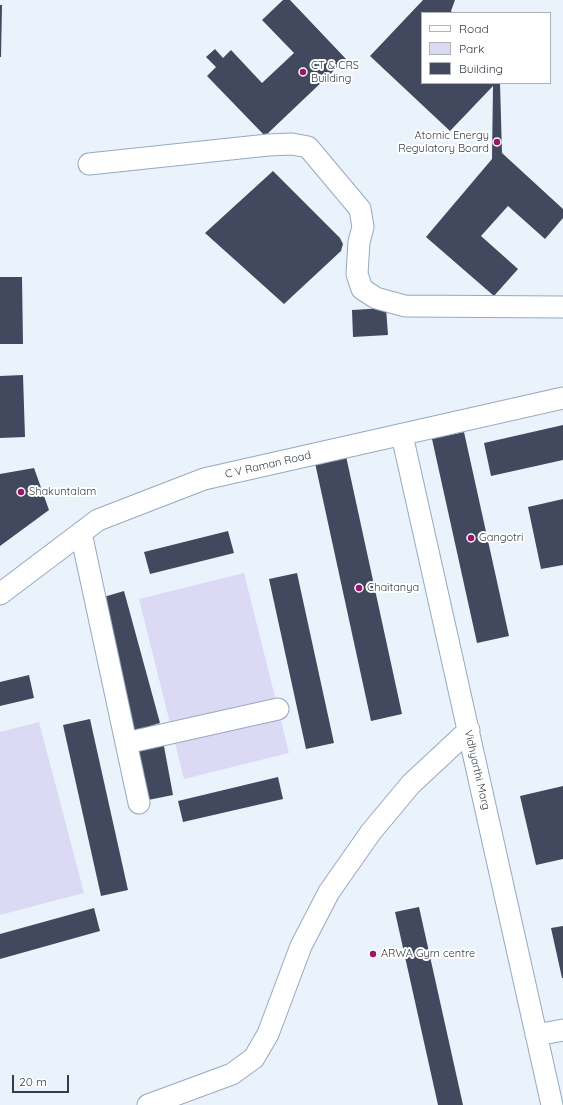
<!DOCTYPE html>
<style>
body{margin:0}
#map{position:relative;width:563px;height:1105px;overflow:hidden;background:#eaf2fb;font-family:Quicksand,sans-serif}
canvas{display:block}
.legend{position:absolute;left:421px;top:12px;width:130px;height:72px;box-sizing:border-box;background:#fff;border:1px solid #aeb1b5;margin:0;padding:5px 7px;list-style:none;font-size:12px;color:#353d46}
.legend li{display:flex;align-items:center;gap:8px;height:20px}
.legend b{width:20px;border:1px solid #aeb1b5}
.scale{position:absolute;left:12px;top:1075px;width:57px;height:18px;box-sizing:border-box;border:2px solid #353d46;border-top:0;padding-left:5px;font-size:12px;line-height:14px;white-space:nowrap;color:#353d46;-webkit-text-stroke:3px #fff;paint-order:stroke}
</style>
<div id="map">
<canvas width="563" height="1105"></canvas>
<ul class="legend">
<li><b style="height:5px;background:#fff"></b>Road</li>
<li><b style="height:11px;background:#dcd9f5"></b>Park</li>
<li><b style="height:11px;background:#42495e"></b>Building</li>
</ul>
<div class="scale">20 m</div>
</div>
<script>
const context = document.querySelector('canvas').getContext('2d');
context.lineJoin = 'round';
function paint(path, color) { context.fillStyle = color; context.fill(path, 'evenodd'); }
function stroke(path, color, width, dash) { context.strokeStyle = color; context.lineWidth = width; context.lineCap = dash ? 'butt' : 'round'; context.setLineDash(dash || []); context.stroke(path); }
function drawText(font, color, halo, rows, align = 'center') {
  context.font = font + ' Quicksand,sans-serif'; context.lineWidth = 4; context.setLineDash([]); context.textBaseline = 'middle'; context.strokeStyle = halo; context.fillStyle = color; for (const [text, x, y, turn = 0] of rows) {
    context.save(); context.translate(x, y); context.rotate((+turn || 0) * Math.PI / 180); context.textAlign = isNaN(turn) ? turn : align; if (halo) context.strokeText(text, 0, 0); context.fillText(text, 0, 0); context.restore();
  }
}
const green = new Path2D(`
 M244,573L289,753L184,779L139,599Z
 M39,722L84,893L0,915V732Z`);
const building = new Path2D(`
 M283,0H290L346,59L265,136L207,76L216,67L206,57L215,49L223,58L231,50L262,83L294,53L262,20Z
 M423,0H455L451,11L453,13H422V83H500L502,153L563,209V218L545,239L508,206L481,236L518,269L494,296L426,237L492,159L493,86L450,131L370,56Z
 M0,5H2L1,57H0Z
 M273,171L340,238L343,244L341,251L284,304L205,233Z
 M0,277H22L23,344H0Z
 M386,308L388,335L353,337L352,310Z
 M23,375L25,437L0,438V376Z
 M563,425V460L491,476L484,443Z
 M464,432L509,636L477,643L432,439Z
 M346,456L402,714L371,721L315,463Z
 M34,468L49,510L0,546V474Z
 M563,499V565L541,569L528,507Z
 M228,531L234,553L150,574L144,552Z
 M297,573L334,743L306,749L269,579Z
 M124,591L160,723L133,731L97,599Z
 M29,675L34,698L0,706V682Z
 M90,719L128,890L101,896L63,725Z
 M163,741L173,795L148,800L138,746Z
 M278,777L283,799L183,822L178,801Z
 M563,786V859L536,865L520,796Z
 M419,907L463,1105H438L395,912Z
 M94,908L100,931L0,959V934Z
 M563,926V978H562L551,928Z`);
const minor = new Path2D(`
 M89,164L268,145L292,144L308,147L360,209L363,227L359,242L357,274L362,289L376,298L405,306L563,307
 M402,435L552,1105
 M81,533L139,803
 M0,594L98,520L204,479L563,398
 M126,743L278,709
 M536,1035L563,1030
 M148,1105L232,1074L254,1058L268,1034L301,946L329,892L371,832L411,784L469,730`);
const markers = [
 [303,72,4,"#98176d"],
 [497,142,4,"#98176d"],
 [21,492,4,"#98176d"],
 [471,538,4,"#98176d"],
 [359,588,4,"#98176d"],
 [373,954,4,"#98176d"]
];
const poiNames = [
 ["CT & CRS",311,66],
 ["Building",311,79],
 ["Atomic Energy",489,136,"right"],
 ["Regulatory Board",489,149,"right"],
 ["Shakuntalam",29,492],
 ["Gangotri",479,538],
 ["Chaitanya",367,588],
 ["ARWA Gym centre",381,954]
];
const streetNames = [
 ["C V Raman Road",268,465,-13],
 ["Vidhyarthi Marg",477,770,77]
];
paint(green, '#dcd9f5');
paint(building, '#42495e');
stroke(minor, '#97a9bf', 23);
stroke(minor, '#fff', 21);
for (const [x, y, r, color] of markers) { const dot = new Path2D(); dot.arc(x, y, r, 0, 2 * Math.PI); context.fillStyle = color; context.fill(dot); stroke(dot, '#fff', 1.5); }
drawText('11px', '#353d46', '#fff', poiNames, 'left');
drawText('11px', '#353d46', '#fff', streetNames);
</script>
